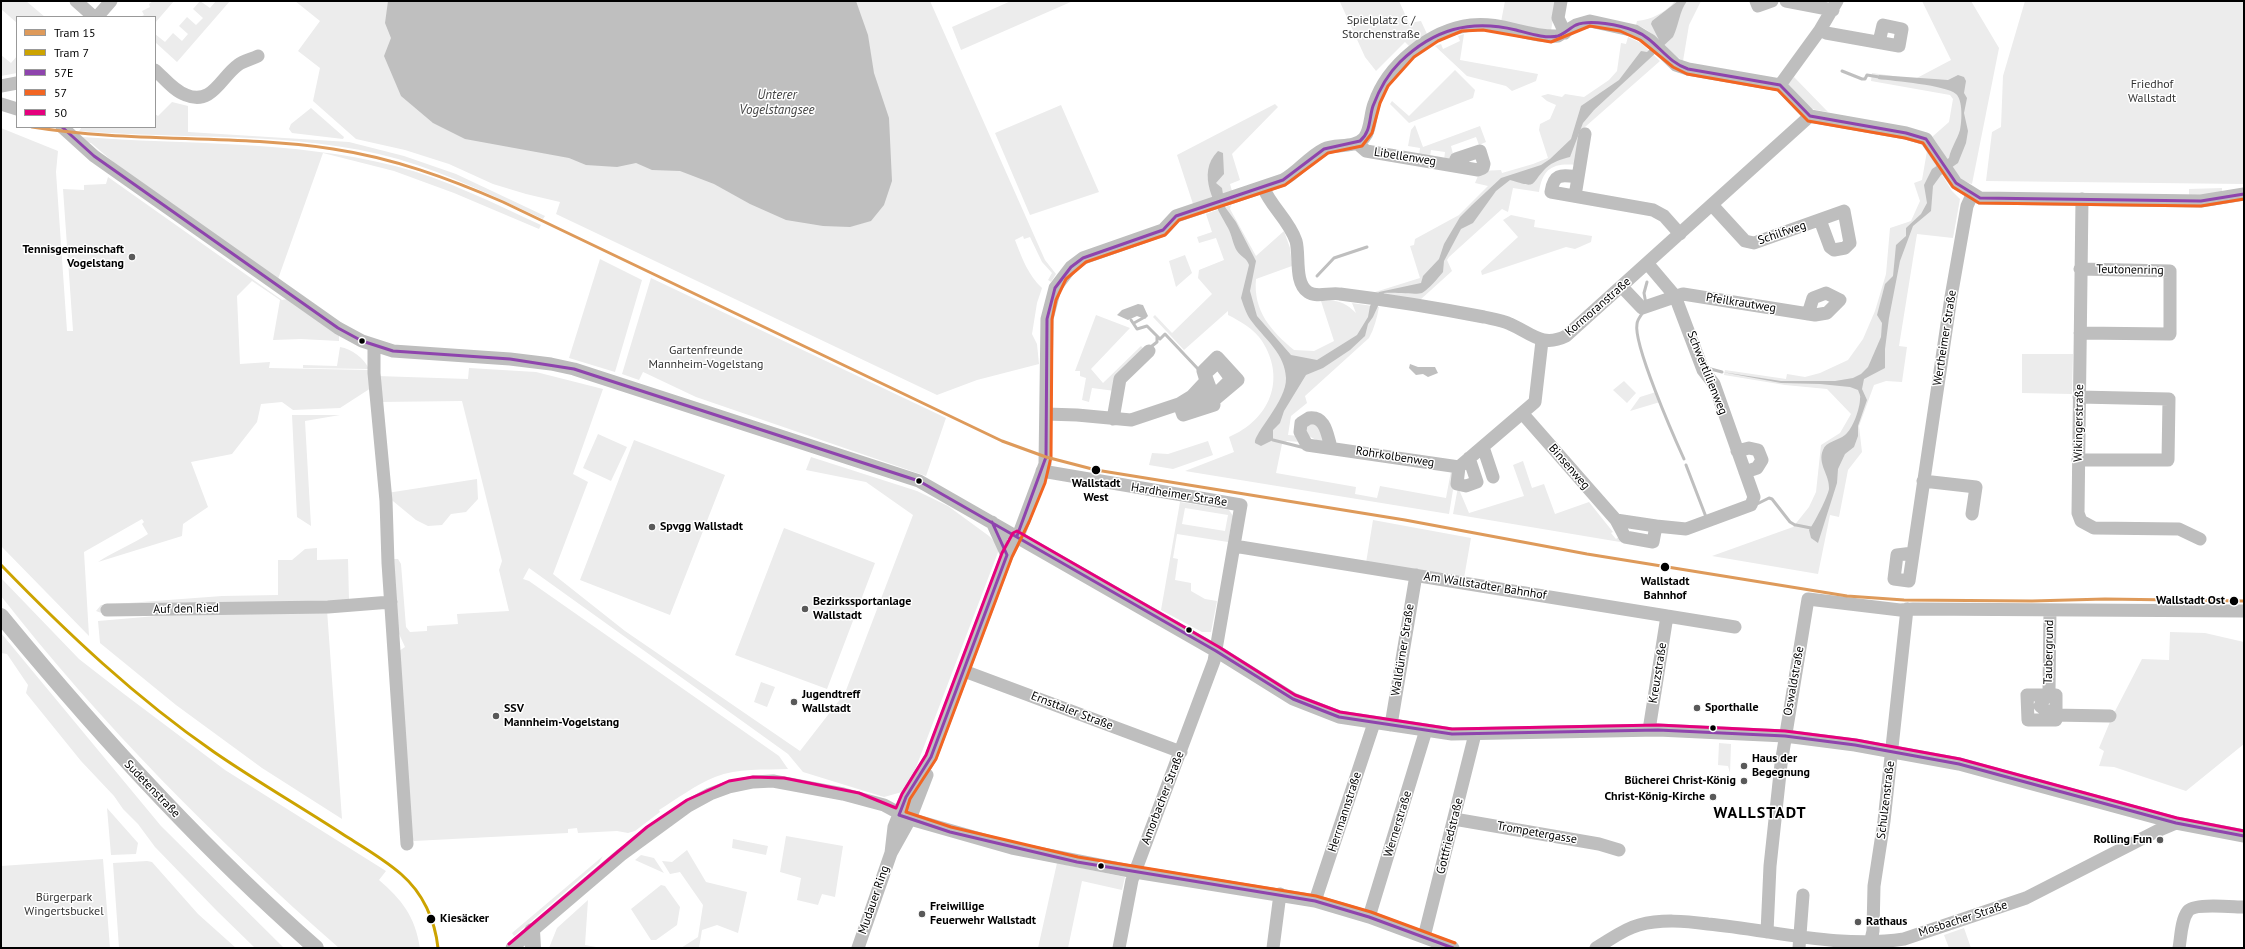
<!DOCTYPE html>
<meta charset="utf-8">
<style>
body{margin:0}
#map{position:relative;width:2245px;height:949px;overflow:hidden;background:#fff;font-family:"PT Sans",sans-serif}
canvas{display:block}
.frame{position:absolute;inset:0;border:2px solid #000;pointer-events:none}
.legend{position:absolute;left:16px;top:16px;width:140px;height:112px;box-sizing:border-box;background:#fff;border:1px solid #999;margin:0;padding:5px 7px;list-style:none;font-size:12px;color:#000}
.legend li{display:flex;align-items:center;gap:8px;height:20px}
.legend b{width:20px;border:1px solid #999}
</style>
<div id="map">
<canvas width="2245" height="949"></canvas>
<div class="frame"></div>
<ul class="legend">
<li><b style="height:5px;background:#de9a5a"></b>Tram 15</li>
<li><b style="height:5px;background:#cca300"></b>Tram 7</li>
<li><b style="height:5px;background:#8e44ad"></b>57E</li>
<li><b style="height:5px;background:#f26522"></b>57</li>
<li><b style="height:5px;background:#e5007d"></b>50</li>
</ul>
</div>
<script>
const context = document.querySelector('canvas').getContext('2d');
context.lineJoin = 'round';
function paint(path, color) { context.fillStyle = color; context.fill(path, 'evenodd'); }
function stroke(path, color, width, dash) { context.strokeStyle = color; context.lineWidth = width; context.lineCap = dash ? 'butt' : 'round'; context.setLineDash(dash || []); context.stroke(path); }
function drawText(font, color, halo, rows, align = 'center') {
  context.font = font + ' "PT Sans",sans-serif'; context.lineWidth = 3; context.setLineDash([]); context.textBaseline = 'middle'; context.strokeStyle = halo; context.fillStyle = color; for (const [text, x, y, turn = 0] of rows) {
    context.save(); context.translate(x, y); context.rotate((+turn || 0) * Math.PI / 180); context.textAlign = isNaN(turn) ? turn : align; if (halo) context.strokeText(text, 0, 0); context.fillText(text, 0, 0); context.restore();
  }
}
const green = new Path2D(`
 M1,1H26L45,17H17V23L1,9Z
 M153,1H174L155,23V17H140L144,15L142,11L150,7L149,4Z
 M200,1L210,8L216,1H230L177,62L155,42V34L165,42L173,33L182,41L188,34L179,26L187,17L196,25L203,18L193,9Z
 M295,1H930L1045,260L1056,274L1051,282L1048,280L1052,273L1042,262L1030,237L1024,239L1023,236L1015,240C1022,258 1028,275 1042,288L1037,303L1032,334L1037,344L1039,364L977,380L937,395L556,214L560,202L526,194L493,184L449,164L405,150L356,139L313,101L320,68L298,51L320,21Z
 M1011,1H1073L961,50L952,27Z
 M1399,1L1409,23L1421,21L1427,34L1410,47L1405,42L1376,71L1365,57L1340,2Z
 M1505,1H1556L1551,31L1501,22Z
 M1675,1H1701L1689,25L1683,61C1666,50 1655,31 1636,25L1637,21C1651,20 1666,12 1675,1Z
 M1922,1H1971L1999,48L1972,184C1952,179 1945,151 1932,137L1949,122L1953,99L1950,95L1871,81L1872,73L1915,79L1951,60Z
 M2025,1H2244V184L1986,181L1992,132L2001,127L2003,76Z
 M1464,34L1460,60L1538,74L1536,81L1512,91L1506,86L1467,76L1435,46L1441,44L1443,49L1460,41L1458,36Z
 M1628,37L1641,43L1660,61L1585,127L1576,165C1553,163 1543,168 1539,192L1513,188L1508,212L1502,209L1449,257L1447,260L1452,271L1420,300L1372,293L1420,278L1410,246L1414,245L1415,239L1459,215L1488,186L1475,183L1480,171L1501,170L1502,173L1533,164L1548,158L1539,130L1540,124L1550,119L1556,105L1547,101L1541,96L1548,94L1562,97L1565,94L1584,97L1609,80L1617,71L1621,43L1626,44Z
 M1,55L11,63L17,56V73L1,76Z
 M1455,70L1475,90L1473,98L1409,123L1390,104L1392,101L1409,116Z
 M1794,77L1828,112L1811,109L1788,84Z
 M172,102L188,106V132L349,142L404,156L456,174L545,216L543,219C495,197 449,174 398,159C295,130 185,140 79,131L82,127H155V114L158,116Z
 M1275,104L1278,107L1232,154L1240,180L1230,184L1232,191L1193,204L1177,155Z
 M1061,105L1099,192L1030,215L995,133Z
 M311,108L344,137L343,139L292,133L289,129L291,124Z
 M1415,125L1423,147L1480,126L1486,142L1479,145L1476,137L1451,146L1453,154L1450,160H1444L1445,152L1431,150L1430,157L1419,156L1420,148L1408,146L1411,130Z
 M1,128L58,151L56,172L67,331H73L63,189L84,190V185L106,184L108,177L282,300L288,299L339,335V341L301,339L273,340L280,300L252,281L237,296L240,364L270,362L269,368L369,370L371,388L340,408L293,410L282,402L261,404L257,422L232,454L191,462L208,507L183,524L182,536L98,562C115,551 131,545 148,534L142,524L144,522L142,519L84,552L89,636L1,546Z
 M82,137C187,145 292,140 395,166C446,179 493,203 541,225L539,229L454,193L394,171L323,153L278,279L124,171L91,143L84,142Z
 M1927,151L1952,191L1960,199L1953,238L1917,234L1899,346L1907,347L1902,382L1886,381L1874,385L1859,426L1862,452L1848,470L1839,517L1830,515L1818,574L1712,556L1793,527L1809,507L1816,492L1821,445L1840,433L1851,414L1827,389L1785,385L1724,375L1725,370L1786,379L1787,374L1805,377L1820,373L1848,360L1863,339L1875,311L1886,274L1890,228L1911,221L1920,201L1914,183L1922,180Z
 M2222,188V195L2189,196V189Z
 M1231,205L1230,209L1256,256L1284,231L1290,248L1292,266L1256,279C1253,311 1271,331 1294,350L1314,351L1334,341L1321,301C1337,299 1345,302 1356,313L1352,303L1379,307C1377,318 1374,329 1369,338L1305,396L1307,403L1291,416L1288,435L1298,436L1300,442L1287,441L1282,444L1276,473L1356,487L1355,494L1377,498L1380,486L1446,498L1451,471L1456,472L1449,514L1185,471L1234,452L1229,437C1269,420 1287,380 1262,341C1254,329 1240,321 1228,315V311L1184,350L1153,317L1155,315L1172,333L1212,294L1198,278L1199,270L1224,260L1216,238L1199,243L1197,237L1212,232L1206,214Z
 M1511,215L1535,220L1534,227L1592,236L1591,242L1575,249L1566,247L1482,275L1481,271L1518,237L1503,220Z
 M1185,255L1192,273L1176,287L1169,261Z
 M600,259L642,280L615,372L569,358Z
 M651,278L946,418L926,476L696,397L641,371L643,372L639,380L622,374Z
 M1096,315L1130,328L1091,369L1103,383L1141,346L1146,351L1115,391L1092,388L1089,402L1082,400L1086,378L1080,376V371H1075Z
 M340,347C352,349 364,358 369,369L303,368V365L337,366Z
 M2022,354H2073L2072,394L2022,393Z
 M469,368L536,372L603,389L573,474L588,482L553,574L625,631L800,751L845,693L913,515L866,482L806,470L811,457L917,491L948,506L989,536L1000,547L912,778L902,792L884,797L803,772L788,754L529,568L523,579L529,581L779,756L788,769C764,770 738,768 715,777C695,785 677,799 659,810L660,812L635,831L628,833L617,831L578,833L577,828L568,829V833L414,841L408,835L399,651L405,647L395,625L391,559H398L401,564L406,627L410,632L427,631V626L458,624L457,614L509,611L499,570L502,561L462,401L379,402L377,376L468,379Z
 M1624,381L1636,393L1627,403L1613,390Z
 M1656,392L1660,402L1630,411L1640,397Z
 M292,415H340L305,421L311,526L297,517Z
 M1308,424L1319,425L1324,437L1322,441H1318L1307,435L1306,429Z
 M598,434L627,447L611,481L583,468Z
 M634,440L725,475L670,615L580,580Z
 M1208,441L1213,455L1173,469L1149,465L1152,453L1168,454Z
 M1523,461L1532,488L1544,484L1555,514L1589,502L1613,532L1611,533L1616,539L1620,536V542L1453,514L1458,487L1469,513L1524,496L1513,465Z
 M477,479L478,499L466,512L451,514L442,525L428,526L416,520L388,497L387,493Z
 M1180,502L1229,510L1233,516L1228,542L1177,534L1173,558L1178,559L1175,580L1191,583V591L1205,599L1217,601L1211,632H1202L1161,610ZM1185,508L1228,515L1225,531L1182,524Z
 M1373,520L1471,538L1464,578L1366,563Z
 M784,528L875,563L827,689L735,655Z
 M317,548V560L348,559L349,600L104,614L96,611L101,605L222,596L278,595V560H292L305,549Z
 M1,578L79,659L124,694L225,770L386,871L379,880C402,900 415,916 420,948H339C217,841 101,724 1,596Z
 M327,610L342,819L262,768L176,705L100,643L98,621L156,616Z
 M2170,632L2205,633L2244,642V744L2186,791L2114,767L2099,766L2104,751L2099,748L2112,717L2142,659L2169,660Z
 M1,633L161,826L284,948H255L217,911L155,847L138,824L123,809L114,796L81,761L26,693L28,685L7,654L1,653Z
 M761,682L775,687L767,707L754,702Z
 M1719,743L1731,744L1730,773L1728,766L1718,765Z
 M107,808L138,843L136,854L111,855Z
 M786,836L843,846L835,897L822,894L818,905L797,900L801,878L780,872Z
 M733,839L768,846L766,855L732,848Z
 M687,850L706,882L747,892L738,933L717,925L702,930L699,948H681L698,937L703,905L680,872L670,874L662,861L672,862Z
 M641,855L654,858L664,873L635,860Z
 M603,856L599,863L514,936L512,933Z
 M103,859L110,948H1V866Z
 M147,861L152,862L198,914L236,948H119L113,863Z
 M1057,863L1125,877L1122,890L1082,881L1068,948H1038Z
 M661,885L665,886L680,907L677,925L656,940H651L631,909Z
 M588,900L585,945L602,948H549L557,928Z
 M1964,928L1971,948H1949L1944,935Z`);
const water = new Path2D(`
 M388,1H856L868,35L874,73L889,118L892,181L884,205L871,221L850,227L823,226L786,220L750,204L714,184L680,171L652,170L636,163L617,167L586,165L569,158L465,139L433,123L401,96L384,56L391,38L385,23Z
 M1678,1H1687C1679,12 1679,25 1673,37L1594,110L1583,123L1570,157C1562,159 1552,162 1546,168C1529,185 1539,189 1510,180L1496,191L1473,223L1461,229L1444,261L1443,272C1437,279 1430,288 1422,293C1417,295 1393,292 1384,293L1373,317L1368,324L1365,336L1350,350L1323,368L1306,375L1284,411L1280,423L1273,430V440L1261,446L1255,443C1253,434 1287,401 1286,378C1285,354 1266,340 1253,323C1247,316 1244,307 1241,298L1249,265C1247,258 1241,257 1237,251C1233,245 1232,235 1228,228C1216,206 1195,174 1218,151L1223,153L1224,174L1216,183L1222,188L1225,207L1236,222L1256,261L1250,291L1257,316L1291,355L1317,360L1357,335L1368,317L1370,306L1379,292L1421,283L1423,276L1439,259L1444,244L1460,217L1472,205L1501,178L1541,165L1550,159L1571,139L1581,106L1619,80L1641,51L1647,52L1659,40L1651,24L1652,21Z
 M1879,75L1948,80L1958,75L1964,77L1966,81L1964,93L1967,98L1964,113L1968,131L1966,143L1958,163L1941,175L1933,186L1931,211L1913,226L1900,261L1889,318L1885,349V368L1864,379L1862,389L1867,400L1858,426V436L1854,447L1845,454L1838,469L1837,483L1818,543L1811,538L1809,530C1814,524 1828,496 1829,489C1830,475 1817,464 1823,450C1826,441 1838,441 1845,435C1853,429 1860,408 1860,399C1861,396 1859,393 1858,390L1850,387L1820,384L1781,383L1722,372L1781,381H1835L1853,378L1861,374L1868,367L1881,337L1882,323L1877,315L1885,284L1893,276L1896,245L1906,236V228L1921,214L1927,203L1924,185L1932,169L1949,158C1951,148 1957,140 1960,130C1962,121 1963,100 1956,94C1946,85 1894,81 1878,79Z
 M1138,304L1143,305L1148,316L1145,319L1137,316L1128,320L1117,315L1122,310Z
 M1410,364L1418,367H1435L1438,373L1428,377L1423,374L1416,375L1409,368Z`);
const stream = new Path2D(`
 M1842,71L1862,79H1865L1867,75L1879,77
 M1317,276L1334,258L1367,247
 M1646,304L1644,293L1647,282
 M1644,311C1641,315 1637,320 1637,324C1633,344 1674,437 1684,459
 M1131,320L1137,329L1147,326L1160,339L1165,334L1199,370
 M1134,323L1143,318
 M1152,346L1157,342V337
 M1707,368L1722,372
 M1273,440L1305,448
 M1686,465L1706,517
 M1755,505L1769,498L1772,499L1790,522L1795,525
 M1796,525L1811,528`);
const minor = new Path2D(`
 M76,1L94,17
 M1561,1L1558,18L1565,33
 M1756,1L1758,6L1772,1
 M1786,1L1833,10
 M97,17L111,1
 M1820,30L1826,33L1899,46L1902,29L1883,25L1879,42
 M155,70C164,78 174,91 186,95C212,106 221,77 238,65C243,61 252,59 258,56
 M1780,85L1820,30L1837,1
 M1,86L17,83
 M1,104L17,109
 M62,127L94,156L338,328L362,341L393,351L510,359L551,364L574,369L919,481L1216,651L1293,699L1339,717L1452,734L1658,730L1785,736L1855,745L1959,764L2176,823L2244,836
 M1358,144L1366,151L1478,170L1483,168L1484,164L1480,151L1456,159L1454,165
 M1578,177C1561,175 1554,173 1551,192L1653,210L1664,216L1680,234
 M1263,187C1271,207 1289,220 1296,241C1300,255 1294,283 1308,292C1316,298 1331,292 1340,294C1388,300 1437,308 1484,317C1493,319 1502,320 1510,324C1531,333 1542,348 1566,336L1810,116
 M1575,196L1585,134
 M2082,199L2078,513L2081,521L2094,528L2179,529L2200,539
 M1712,205L1745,241L1754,243L1844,211L1850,243L1845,248L1834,250L1830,247L1820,220
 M1647,263L1675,296L1703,370L1714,384L1754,497L1751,505L1686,529L1656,526
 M1622,287L1642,308L1683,294L1815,315L1827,313L1840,300L1826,293L1813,298L1808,314
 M2080,333L2170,334V271L2080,269
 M374,346V373L386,501L388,563L407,844
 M1217,357L1238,380L1213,401L1214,405L1183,415L1179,404L1192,396L1206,381L1203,371Z
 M1522,413L1616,520L1625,537L1653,542L1656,526L1616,520
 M1046,414L1077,415L1131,420L1212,393L1220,390L1229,381V376L1220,364H1216L1205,374L1212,393
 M1113,419L1120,379L1149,351
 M1331,447C1327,435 1326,416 1309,418L1301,423L1300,432L1307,445L1459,467L1535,402L1542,341
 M1483,447L1493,477
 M1737,451L1749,448L1758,450L1762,460L1757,468L1745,472
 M2078,460H2168L2169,399L2079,397
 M1459,467L1457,484L1466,486L1477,482L1469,458
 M1042,471L1241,505L1214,661L1132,880L1119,948
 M1923,481L1976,487L1972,514
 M992,522L1007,555
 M1234,546L1735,627
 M1913,553L1897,555L1894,579L1909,581L1951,297L1967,206L1972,195
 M107,610L328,607L391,602
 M2050,610L2049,691L2040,706L2052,715L2110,716
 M964,671L1181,752
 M2027,695H2056V720H2028Z
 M1391,725L1416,575
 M1649,730L1667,616
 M1454,819L1599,844L1619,850
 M891,853L894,827L906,797L931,757L1007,555L1020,531L1045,464L1047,319L1055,288L1071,267L1083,258L1163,230L1176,216L1283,180C1298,172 1308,157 1324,149C1336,143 1354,149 1364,138C1371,130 1370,114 1374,104C1387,65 1430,30 1471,25C1501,21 1529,38 1558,36L1576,25L1590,21L1635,31L1650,40L1676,65L1688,69L1780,85L1810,116L1906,133L1926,139L1956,183L1980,198L2201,201L2244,194
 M1315,901L1374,723
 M1369,917L1426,730
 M1767,932L1770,866L1781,764L1808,599L1900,610L1913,609L2244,611
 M1424,937L1475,734
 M512,948L621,855L688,806L710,794L729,787L753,782L773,781L843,794L884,805L910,819L1012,848L1135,872L1315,901L1369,917L1453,948
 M858,948L891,853L910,819L927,775
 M1273,948L1280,894
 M1596,948C1610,940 1623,929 1639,925C1661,919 1685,921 1708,924C1772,930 1840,949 1904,939L2026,898L2157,831L2176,823
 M1799,948L1803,895
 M1869,948L1873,931L1874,886L1884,821L1907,609
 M2179,948C2181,937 2181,920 2188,911C2194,903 2233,907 2244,907`);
const major = new Path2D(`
 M1,616C98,734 201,847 316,948
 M532,931L533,948`);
const bus1 = new Path2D(`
 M62,127L94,156L338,328L362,341L393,351L510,359L574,369L919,481L1216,651L1293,699L1339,717L1452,734L1658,730L1785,736L1855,745L1959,764L2176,823L2244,836
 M992,522L1007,555L931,757L906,797L899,815L950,832L1077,862L1315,901L1369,917L1453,948
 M1017,536L1046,457L1047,319L1055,288L1071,267L1083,258L1163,230L1176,216L1283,180L1324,149L1360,141C1371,132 1369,118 1373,106C1379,90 1388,74 1400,62C1434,29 1470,19 1516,30C1528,33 1546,39 1558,36C1564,34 1570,28 1576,25C1590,19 1620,25 1635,31C1656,39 1666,62 1688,69L1780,85L1810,116L1906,133L1926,139L1956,183L1980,198L2201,201L2244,194`);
const bus2 = new Path2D(`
 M1455,943L1371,912L1316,896L1078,857L951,827L906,812L910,799L936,759L1012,557L1029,522L1045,483L1051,457L1052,319L1056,300L1066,279L1086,262L1165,235L1179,220L1285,185L1328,153L1362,146L1372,133L1380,103L1388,86L1414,57L1438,41L1462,31L1483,30L1551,42L1590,26L1620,31L1640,40L1673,67L1687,74L1778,90L1808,121L1905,138L1923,143L1953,187L1979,203L2201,206L2244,199`);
const bus3 = new Path2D(`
 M509,944L647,827L687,800L729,781L753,777L784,778L859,793L896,808L902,794L926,755L1002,553L1013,533L1017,531L1219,647L1295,695L1340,712L1452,729L1658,725L1785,731L1856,740L1960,759L2177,818L2244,831`);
const tram1 = new Path2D(`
 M32,127C131,143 234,134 333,149C393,158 448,178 503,202L1002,441L1046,457L1096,470L1405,520L1587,554L1847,596L1904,600L2032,601L2105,599L2244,601`);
const tram2 = new Path2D(`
 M1,565C67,633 136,698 214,752C256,781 301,807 344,835C363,847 384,859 401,874C423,893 435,920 438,948`);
const markers = [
 [132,257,4,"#595959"],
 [362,341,3.5,"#000"],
 [1096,470,5,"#000"],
 [919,481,3.5,"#000"],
 [652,527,4,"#595959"],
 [1665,567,5,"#000"],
 [2234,601,5,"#000"],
 [805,609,4,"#595959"],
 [1189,630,3.5,"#000"],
 [794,702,4,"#595959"],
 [1697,708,4,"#595959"],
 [496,716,4,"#595959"],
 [1713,728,3.5,"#000"],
 [1744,766,4,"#595959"],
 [1744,781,4,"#595959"],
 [1713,797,4,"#595959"],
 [2160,840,4,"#595959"],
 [1101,866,3.5,"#000"],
 [922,914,4,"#595959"],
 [431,919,5,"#000"],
 [1858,922,4,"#595959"]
];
const parkNames = [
 ["Spielplatz C /",1381,21],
 ["Storchenstraße",1381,35],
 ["Friedhof",2152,85],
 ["Wallstadt",2152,99],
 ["Gartenfreunde",706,351],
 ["Mannheim-Vogelstang",706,365],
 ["Bürgerpark",64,898],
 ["Wingertsbuckel",64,912]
];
const streetNames = [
 ["Libellenweg",1405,157,9],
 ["Schilfweg",1782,233,-19],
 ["Teutonenring",2130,270,1],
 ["Pfeilkrautweg",1741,303,9],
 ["Kormoranstraße",1598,307,-41],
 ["Wertheimer Straße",1945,338,-81],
 ["Schwertlilienweg",1707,373,68],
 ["Wikingerstraße",2079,423,-89],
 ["Rohrkolbenweg",1395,457,9],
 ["Binsenweg",1569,467,49],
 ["Hardheimer Straße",1179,495,9],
 ["Am Wallstadter Bahnhof",1485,586,9],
 ["Auf den Ried",186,609,-1],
 ["Walldürner Straße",1403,650,-81],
 ["Taubergrund",2049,652,-89],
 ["Kreuzstraße",1658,673,-81],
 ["Oswaldstraße",1794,681,-80],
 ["Ernsttaler Straße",1072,711,21],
 ["Sudetenstraße",152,789,46],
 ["Amorbacher Straße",1163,798,-69],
 ["Schulzenstraße",1886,800,-83],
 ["Herrmannstraße",1345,812,-72],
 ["Wernerstraße",1398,824,-73],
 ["Trompetergasse",1537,833,10],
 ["Gottfriedstraße",1450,836,-76],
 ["Mudauer Ring",874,900,-71],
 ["Mosbacher Straße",1963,919,-18]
];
const poiNames = [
 ["Tennisgemeinschaft",124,250,"right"],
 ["Vogelstang",124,264,"right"],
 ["Spvgg Wallstadt",660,527],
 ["Bezirkssportanlage",813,602],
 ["Wallstadt",813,616],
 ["Jugendtreff",802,695],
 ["Wallstadt",802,709],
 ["Sporthalle",1705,708],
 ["SSV",504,709],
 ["Mannheim-Vogelstang",504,723],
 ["Haus der",1752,759],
 ["Begegnung",1752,773],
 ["Bücherei Christ-König",1736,781,"right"],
 ["Christ-König-Kirche",1705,797,"right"],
 ["Rolling Fun",2152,840,"right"],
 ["Freiwillige",930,907],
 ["Feuerwehr Wallstadt",930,921],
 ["Rathaus",1866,922]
];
const stopNames = [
 ["Wallstadt",1096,484],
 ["West",1096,498],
 ["Wallstadt",1665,582],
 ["Bahnhof",1665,596],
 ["Wallstadt Ost",2225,601,"right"],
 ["Kiesäcker",440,919,"left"]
];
const waterNames = [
 ["Unterer",777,95],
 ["Vogelstangsee",777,110]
];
const districtNames = [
 ["WALLSTADT",1760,813]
];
paint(green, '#ececec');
paint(water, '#bfbfbf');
stroke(stream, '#bfbfbf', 3);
stroke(minor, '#bebebe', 13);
stroke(major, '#bebebe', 16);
stroke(bus1, '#8e44ad', 3);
stroke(bus2, '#f26522', 3);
stroke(bus3, '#e5007d', 3);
stroke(tram1, '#de9a5a', 3);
stroke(tram2, '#cca300', 3);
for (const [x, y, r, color] of markers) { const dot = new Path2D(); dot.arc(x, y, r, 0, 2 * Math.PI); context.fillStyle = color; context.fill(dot); stroke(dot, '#fff', 1.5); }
drawText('12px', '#333', '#fff', parkNames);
drawText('12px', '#000', '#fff', streetNames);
drawText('bold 12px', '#000', '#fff', poiNames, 'left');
drawText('bold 12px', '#000', '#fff', stopNames);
drawText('italic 13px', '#444', '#fff', waterNames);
context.letterSpacing = '1px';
drawText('bold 16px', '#000', '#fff', districtNames);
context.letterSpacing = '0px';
</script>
